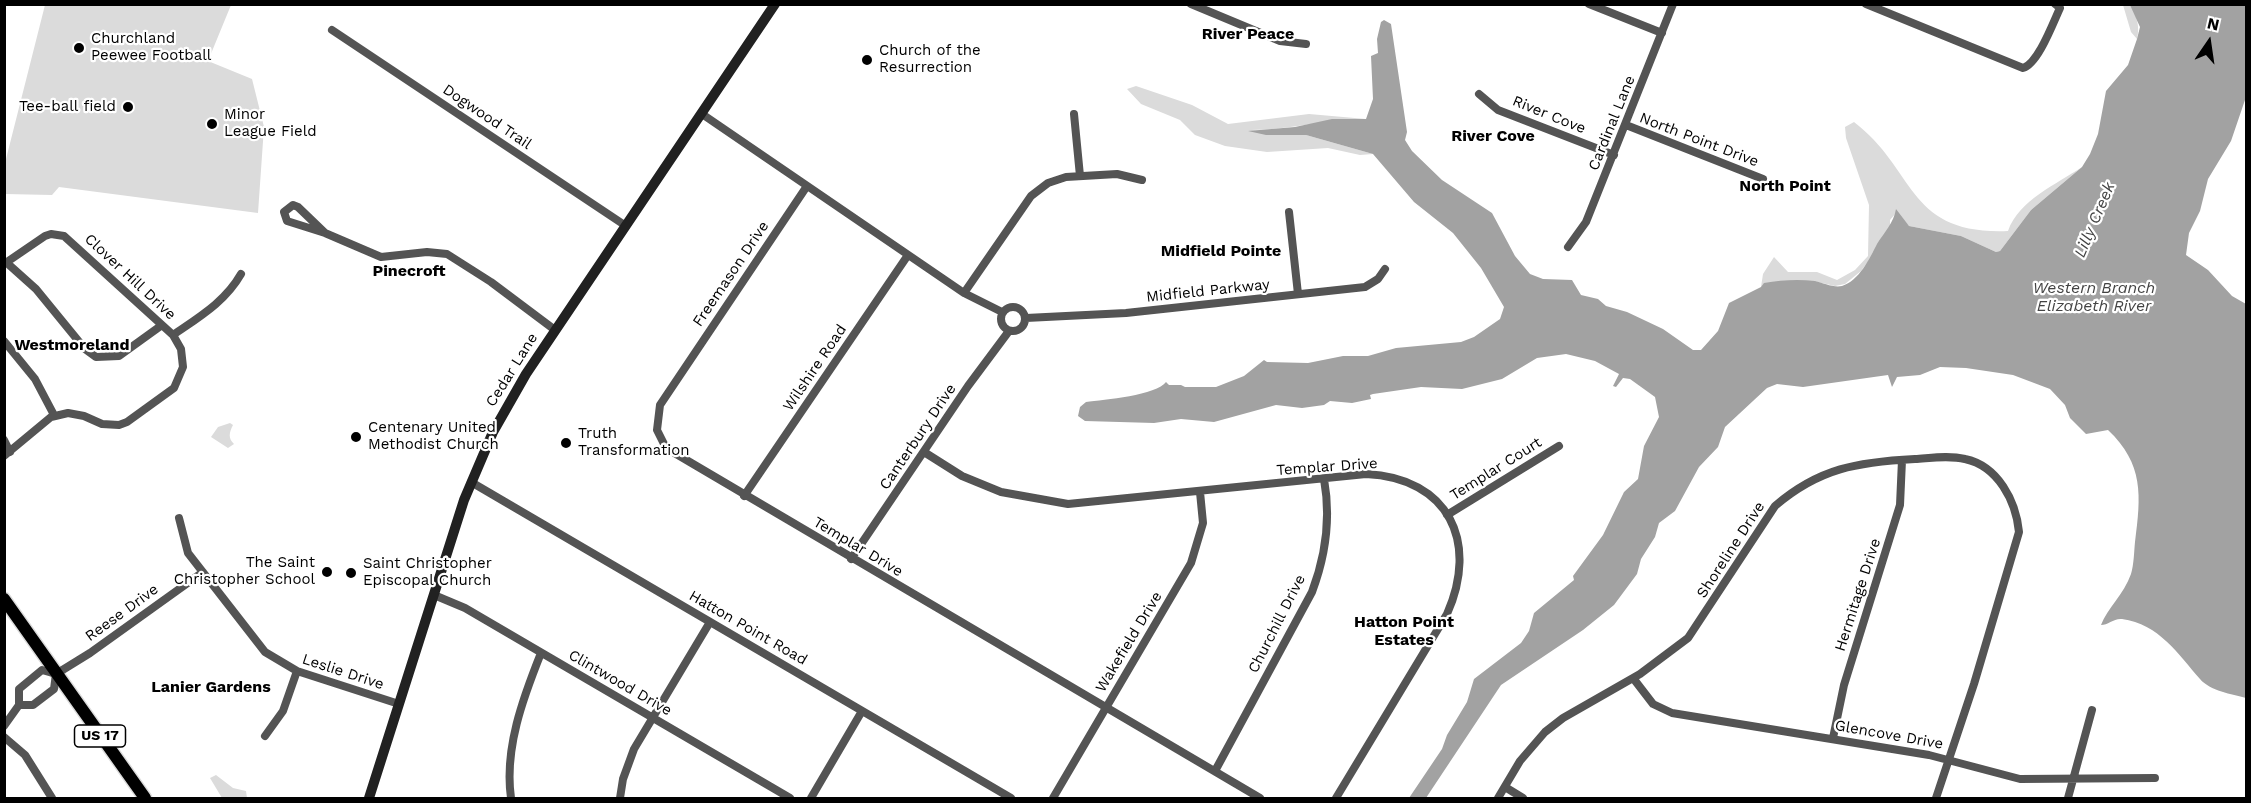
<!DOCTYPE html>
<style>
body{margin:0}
#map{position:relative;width:2251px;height:803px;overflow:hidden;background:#fff;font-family:"Work Sans",sans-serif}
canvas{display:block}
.frame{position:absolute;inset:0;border:6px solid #000;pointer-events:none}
.north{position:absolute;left:2179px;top:12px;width:60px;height:60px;-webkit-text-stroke:4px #fff;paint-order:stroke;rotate:13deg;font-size:16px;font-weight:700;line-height:24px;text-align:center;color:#000}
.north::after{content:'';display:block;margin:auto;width:21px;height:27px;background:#000;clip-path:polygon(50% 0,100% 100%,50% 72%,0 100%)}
</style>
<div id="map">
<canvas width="2251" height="803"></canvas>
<div class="frame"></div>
<div class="north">N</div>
</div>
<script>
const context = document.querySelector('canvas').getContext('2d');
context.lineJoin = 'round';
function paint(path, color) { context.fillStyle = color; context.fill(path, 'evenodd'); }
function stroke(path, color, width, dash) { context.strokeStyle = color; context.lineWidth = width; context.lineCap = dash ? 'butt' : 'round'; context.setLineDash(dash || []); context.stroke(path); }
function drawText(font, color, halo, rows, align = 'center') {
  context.font = font + ' "Work Sans",sans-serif'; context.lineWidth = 4.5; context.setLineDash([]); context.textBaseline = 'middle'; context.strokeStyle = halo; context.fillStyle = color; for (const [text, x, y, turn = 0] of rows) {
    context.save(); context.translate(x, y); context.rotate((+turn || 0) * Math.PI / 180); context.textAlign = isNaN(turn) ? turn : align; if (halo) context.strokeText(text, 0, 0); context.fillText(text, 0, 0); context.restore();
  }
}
const green = new Path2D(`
 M45,5H231L208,61L252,79L264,127L258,213L59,187L52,195L5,194V163Z
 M2123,5H2130C2137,16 2140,26 2137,39L2131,32Z
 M1136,86L1192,105L1228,124L1309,114L1366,119C1327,119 1290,130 1251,130L1306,135L1373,154L1360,155L1328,148L1267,152L1225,146L1195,135L1180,120L1141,104L1127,89Z
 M1854,122C1917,170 1906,235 2008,231C2019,200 2057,184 2082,167L2031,210L2000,251L1996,252L1961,236L1909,226L1896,213L1890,220V228L1870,259L1861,271L1845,284L1835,286L1813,281L1761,287L1763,274L1774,257L1788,272H1817L1837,280L1855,270L1868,256L1869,205L1846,138L1845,127Z
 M230,423L233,425C229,433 228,438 234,444L228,448L211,437L218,427Z
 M216,775L233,788L246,791L247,798H222L210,778Z`);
const water = new Path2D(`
 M2130,5H2246V97L2231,141L2208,179L2200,211L2189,233L2186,255L2208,270L2232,296L2246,304V698C2232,694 2210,691 2200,679C2178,654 2159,624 2122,619C2114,618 2108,625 2101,625C2107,609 2124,594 2131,574C2134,564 2134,552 2135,542C2141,496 2144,464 2108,430L2086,434L2070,418L2065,405L2050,389L2013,375L1966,368L1940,367L1920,375L1897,377L1892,387L1888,375L1803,387L1777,384L1767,388L1725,427L1718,447L1699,467L1675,511L1659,523L1655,537L1641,559L1637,574L1614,605L1583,630L1501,685L1426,798H1409L1442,749L1447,735L1467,702L1474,679L1521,643L1529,631L1534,613L1574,580L1573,576L1603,535L1624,492L1638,479L1644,446L1659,417L1655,397L1630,379L1623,378L1616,387L1613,386L1619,374L1595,361L1566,354L1537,358L1502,379L1462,389L1421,387L1373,394L1370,395L1371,399L1352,403L1330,401L1324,405L1302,408L1276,405L1214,422L1181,419L1154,423L1085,421L1078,416L1080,407L1086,402C1104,400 1157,395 1166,382L1169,385H1181L1185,387H1216L1244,376L1264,360L1267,362L1308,363L1343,356H1368L1396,348L1461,342L1474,337L1500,319L1504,307L1481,268L1453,233L1414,202L1373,154L1306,135H1266L1248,131L1295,127L1332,119H1366L1373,99L1371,56L1378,53L1377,39L1381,22L1384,20L1391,24L1407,132L1405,140L1412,151L1442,180L1492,213L1515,256L1530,274L1543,279L1572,280L1581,295L1598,299L1606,306L1627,312L1663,329L1693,350H1701L1718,331L1729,303L1761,287L1764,283C1781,280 1798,279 1815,281C1823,283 1834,288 1842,286C1859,281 1870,258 1877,244C1884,233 1894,222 1896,209L1909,226L1961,236L1996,252L2000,251L2031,210L2082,167L2090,154L2098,134L2106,91L2128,65L2137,39L2140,27Z`);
const street = new Path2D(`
 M1191,4L1280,41L1306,44
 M1589,4L1662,33
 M1866,4L2023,68C2038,64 2053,23 2060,8L2055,4
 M332,30L626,226
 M1479,94L1498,110L1614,155
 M702,114L964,293L1002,312
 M1074,114L1080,176
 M1626,125L1763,179
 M807,186L660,405L657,430L666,448L1260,798
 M293,205L298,207L325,233L287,221L284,212Z
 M1289,212L1298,294
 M325,233L381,257L427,252L447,254L491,282L555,330
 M1568,247L1586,222L1673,4
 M7,263L36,289L85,349L96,357L119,356L162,325
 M4,264L45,236L51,234L64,236L173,335L181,349L183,367L174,388L127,422L119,425L102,424L84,416L68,413L51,417L4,456
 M964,293L1031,196L1048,183L1066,177L1117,174L1142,180
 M1001 319a12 12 0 1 1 24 0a12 12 0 1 1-24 0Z
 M1026,318L1126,313L1365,287L1378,279L1385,269
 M173,335C199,317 225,302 241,274
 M4,341L35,379L54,415
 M4,440L10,452
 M924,452L962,476L1001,492L1068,504L1366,474C1449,478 1479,542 1447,614L1336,798
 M471,482L1011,798
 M744,496L908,255
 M1447,515L1559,446
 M179,518L188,553L265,652L297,671L399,704
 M851,559L968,386L1009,331
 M434,595L465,608L790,798
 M1633,678L1653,704L1672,713L1929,755L2020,779L2155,778
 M19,705H33L54,689L56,674
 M4,726L19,705V689L42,670L56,674L90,653L203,572
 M265,736L283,711L297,671
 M4,737L25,755L52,798
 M1833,738L1844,685L1900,505L1902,460
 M1215,771L1312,592C1326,555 1331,518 1324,479
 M1505,787L1523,798
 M511,798C504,749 523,698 541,653
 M620,798L623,779L634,749L710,622
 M811,798L862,711
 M1053,798L1191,563L1203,523L1200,492
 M1498,798L1520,761L1545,732L1563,718L1640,674L1688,638L1775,506C1819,468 1858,462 1915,459C1931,458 1949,455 1965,459C1998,466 2016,501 2019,532L1974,684L1936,798
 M2068,798L2092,710`);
const secondary = new Path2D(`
 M369,798L464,500L493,432L526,374L775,4`);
const primary = new Path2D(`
 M4,599L145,798`);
const markers = [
 [79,48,6,"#000"],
 [867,60,6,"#000"],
 [128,107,6,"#000"],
 [212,124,6,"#000"],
 [356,437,6,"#000"],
 [566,443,6,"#000"],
 [327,572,6,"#000"],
 [351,573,6,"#000"]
];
const shields = [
 [100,736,51]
];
const shieldNames = [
 ["US 17",100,736]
];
const poiNames = [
 ["Churchland",91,39],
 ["Peewee Football",91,56],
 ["Church of the",879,51],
 ["Resurrection",879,68],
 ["Tee-ball field",116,107,"right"],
 ["Minor",224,115],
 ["League Field",224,132],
 ["Centenary United",368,428],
 ["Methodist Church",368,445],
 ["Truth",578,434],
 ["Transformation",578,451],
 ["The Saint",315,563,"right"],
 ["Christopher School",315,580,"right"],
 ["Saint Christopher",363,564],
 ["Episcopal Church",363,581]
];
const streetNames = [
 ["River Cove",1549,115,22],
 ["Dogwood Trail",487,117,34],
 ["Cardinal Lane",1612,123,-68],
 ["North Point Drive",1699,140,21],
 ["Freemason Drive",731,274,-56],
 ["Clover Hill Drive",130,277,43],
 ["Midfield Parkway",1208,291,-6],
 ["Wilshire Road",815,368,-56],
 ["Cedar Lane",512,370,-58],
 ["Canterbury Drive",918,437,-56],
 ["Templar Drive",1327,467,-4],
 ["Templar Court",1496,469,-32],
 ["Templar Drive",858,547,31],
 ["Shoreline Drive",1731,550,-57],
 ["Hermitage Drive",1858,595,-72],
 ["Reese Drive",122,613,-36],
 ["Churchill Drive",1277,624,-63],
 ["Hatton Point Road",748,628,30],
 ["Wakefield Drive",1129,642,-59],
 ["Leslie Drive",343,672,18],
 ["Clintwood Drive",620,683,30],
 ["Glencove Drive",1889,735,10]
];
const neighbourhoodNames = [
 ["River Peace",1248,34],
 ["River Cove",1493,136],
 ["North Point",1785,186],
 ["Midfield Pointe",1221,251],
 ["Pinecroft",409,271],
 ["Westmoreland",72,345],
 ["Hatton Point",1404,622],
 ["Estates",1404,640],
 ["Lanier Gardens",211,687]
];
const waterNames = [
 ["Lilly Creek",2095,220,-67],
 ["Western Branch",2094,288],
 ["Elizabeth River",2094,306]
];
paint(green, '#dbdbdb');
paint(water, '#a2a2a2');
stroke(primary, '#dbdbdb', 15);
stroke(street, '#545454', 8);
stroke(secondary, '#212121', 10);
stroke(primary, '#000', 12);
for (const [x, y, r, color] of markers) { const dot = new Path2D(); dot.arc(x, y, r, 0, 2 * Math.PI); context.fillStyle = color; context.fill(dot); stroke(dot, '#fff', 2); }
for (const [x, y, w] of shields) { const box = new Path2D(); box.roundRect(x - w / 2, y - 11, w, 22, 4.5); context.fillStyle = '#fff'; context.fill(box); stroke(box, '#000', 1.5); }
drawText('bold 14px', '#000', null, shieldNames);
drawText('15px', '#000', '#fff', poiNames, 'left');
drawText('15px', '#000', '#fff', streetNames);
drawText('bold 16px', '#000', '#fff', neighbourhoodNames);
drawText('italic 16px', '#434343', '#fff', waterNames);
</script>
